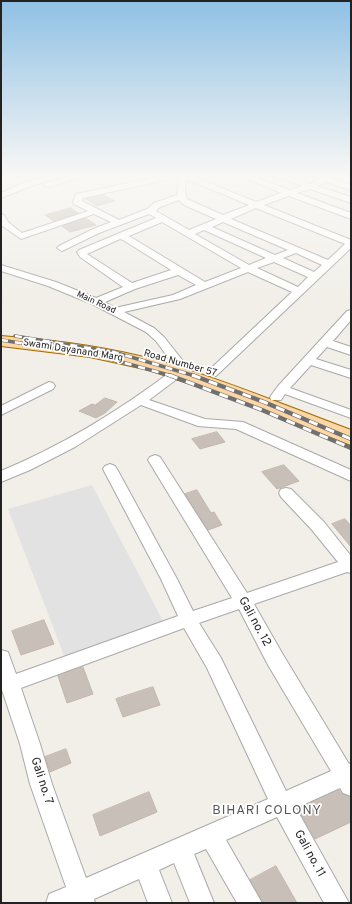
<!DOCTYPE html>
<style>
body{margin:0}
#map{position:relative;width:352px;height:904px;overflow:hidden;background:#f2efe9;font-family:Overpass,sans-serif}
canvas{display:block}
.frame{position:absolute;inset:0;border:2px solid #222;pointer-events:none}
</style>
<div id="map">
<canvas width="352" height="904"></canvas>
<div class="frame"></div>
</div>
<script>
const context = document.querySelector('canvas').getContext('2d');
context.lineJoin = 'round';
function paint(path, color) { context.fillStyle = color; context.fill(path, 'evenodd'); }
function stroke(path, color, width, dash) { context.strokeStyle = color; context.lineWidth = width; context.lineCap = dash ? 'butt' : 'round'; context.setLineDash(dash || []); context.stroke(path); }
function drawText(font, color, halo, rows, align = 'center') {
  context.font = font + ' Overpass,sans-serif'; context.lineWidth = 3.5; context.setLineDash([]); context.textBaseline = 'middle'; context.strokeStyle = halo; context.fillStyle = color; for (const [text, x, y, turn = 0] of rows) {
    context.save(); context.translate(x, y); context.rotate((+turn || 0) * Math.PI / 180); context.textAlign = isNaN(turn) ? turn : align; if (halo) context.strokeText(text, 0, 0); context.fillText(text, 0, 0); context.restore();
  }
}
const parking = new Path2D(`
 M92,485L164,623L65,658L8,509Z`);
const building = new Path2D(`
 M104,195L115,201L97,206L86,199Z
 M71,208L78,213L54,221L45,215Z
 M86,218L96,225L70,232L62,226Z
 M105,398L117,402L105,413L96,418L79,411L92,404L95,405Z
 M217,432L225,442L200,449L192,439Z
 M284,465L299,481L277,489L262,472Z
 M197,490L211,513L214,512L222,525L208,530L185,494Z
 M345,519L351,526V547L332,524Z
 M44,620L54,644L21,655L12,631Z
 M83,667L93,694L67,703L58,676Z
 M153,687L160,705L123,717L116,699Z
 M66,749L71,763L50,772L45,757Z
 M339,790L342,794L351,797V822L315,839L298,809Z
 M149,792L157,812L100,836L93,815Z
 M276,866L297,903H263L250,880Z`);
const minor = new Path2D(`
 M45,177H60L34,185L1,198V193L28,181Z
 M70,177H85L47,187L43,185L44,183Z
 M158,177H174L170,179L83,198L82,201L119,220L147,209L154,203L177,195L179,177H195L256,202L281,193L243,177H255L290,190L302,186L278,177H290L310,184L318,180V177H335L333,179L351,185V190L326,182L317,186L351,197V203L310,189L297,193L351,213V219L289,196L264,205L351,240V248L216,376H208L206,373L292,292L248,272L180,299L124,312L154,328L164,337L183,361L181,364H173L156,341L146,332L92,304L48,286L1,271V265L56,282L96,298L123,287L80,257L77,252L79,250L156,218L149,214L99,233L62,251L57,248L59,246L93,229L111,222L94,214L21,239L1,225V214L4,215L8,222L22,233L88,211L74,204L73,202L76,194ZM186,179L249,205L223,215L187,199L185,192ZM179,200L184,205L216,219L189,230L156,211L160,207ZM256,208L345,244L328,260L231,219ZM162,222L241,268L205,282L129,236ZM223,222L288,250L275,255L212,227ZM204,230L266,258L249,265L195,234ZM120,239L123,240L171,270L132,283L87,254ZM296,253L322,265L314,272L283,258ZM274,262L308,277L298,287L257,268ZM178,275L196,285L173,295L115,308L105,302L135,289Z
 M351,310V320L333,341L351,347V355L327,347L316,359L351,370V378L311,365L290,388L351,410V418L285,394L281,400H271L270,397L278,386L347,311Z
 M177,369L181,370L183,373L181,376L149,400L205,419L243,422L351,470V481L236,429L198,426L141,405L75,447L30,470L1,482V471C63,445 119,411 173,370Z
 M49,382L53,383L55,386L53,389L1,415V406Z
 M155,455L160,457L247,593L338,562L312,530L281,497L279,493L281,489L286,488L291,489L324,522L351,556V573L347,572L254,604L282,653L349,764L351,763V796L343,793L340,788L296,808L349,903H324L277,817L226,840L262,903H237L206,849L194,854L214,903H190L174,863L159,870L172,903H148L139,879L94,899L95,903H46L49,894L66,887L30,784L20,744L1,687V650L8,652L16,674L178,616L161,579L103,469L105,466L110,464L115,466L117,469L177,579L193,611L232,598L148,460L150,457ZM239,609L268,665L331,771L286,791L221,658L199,623ZM184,628L207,668L268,799L86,878L52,784L40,744L21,688Z`);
const primary = new Path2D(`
 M1,336C56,340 110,347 163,362C227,381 289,407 351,430V445L214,392L149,370L90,357L1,346Z`);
const railFar1 = new Path2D(`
 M15,336L114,352L195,376
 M1,340L96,355L172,376`);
const rail = new Path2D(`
 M169,375L262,410L351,448
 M192,375L264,402L351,439`);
const farStreetnames = [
 ["Main Road",96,303,25]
];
const streetNames = [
 ["Swami Dayanand Marg",73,351,9],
 ["Road Number 57",180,364,16]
];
const nearStreetnames = [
 ["Gali no. 12",254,622,61],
 ["Gali no. 7",41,781,72],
 ["Gali no. 11",309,854,61]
];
const nearNeighbourhoodnames = [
 ["BIHARI COLONY",267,811]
];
paint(parking, '#e2e2e2');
paint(building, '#c7bfb8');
stroke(building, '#c4b6ab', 1);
stroke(minor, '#a9a9a9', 2);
stroke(primary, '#a06b00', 2);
paint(minor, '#fff');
paint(primary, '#fcd6a4');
stroke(railFar1, '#707070', 3.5);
stroke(rail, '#707070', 4.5);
stroke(railFar1, '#fff', 2.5, [7]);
stroke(rail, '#fff', 3, [9]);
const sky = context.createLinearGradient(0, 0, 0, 304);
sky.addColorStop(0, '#8fc0e4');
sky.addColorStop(0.58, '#f9f8f5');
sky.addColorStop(1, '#f9f8f500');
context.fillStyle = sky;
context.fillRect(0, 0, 352, 304);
drawText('9px', '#222', '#fff', farStreetnames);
drawText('10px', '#222', '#fff', streetNames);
drawText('12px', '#222', '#fff', nearStreetnames);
context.letterSpacing = '1px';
drawText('13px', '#555', '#fff', nearNeighbourhoodnames);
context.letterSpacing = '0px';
</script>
